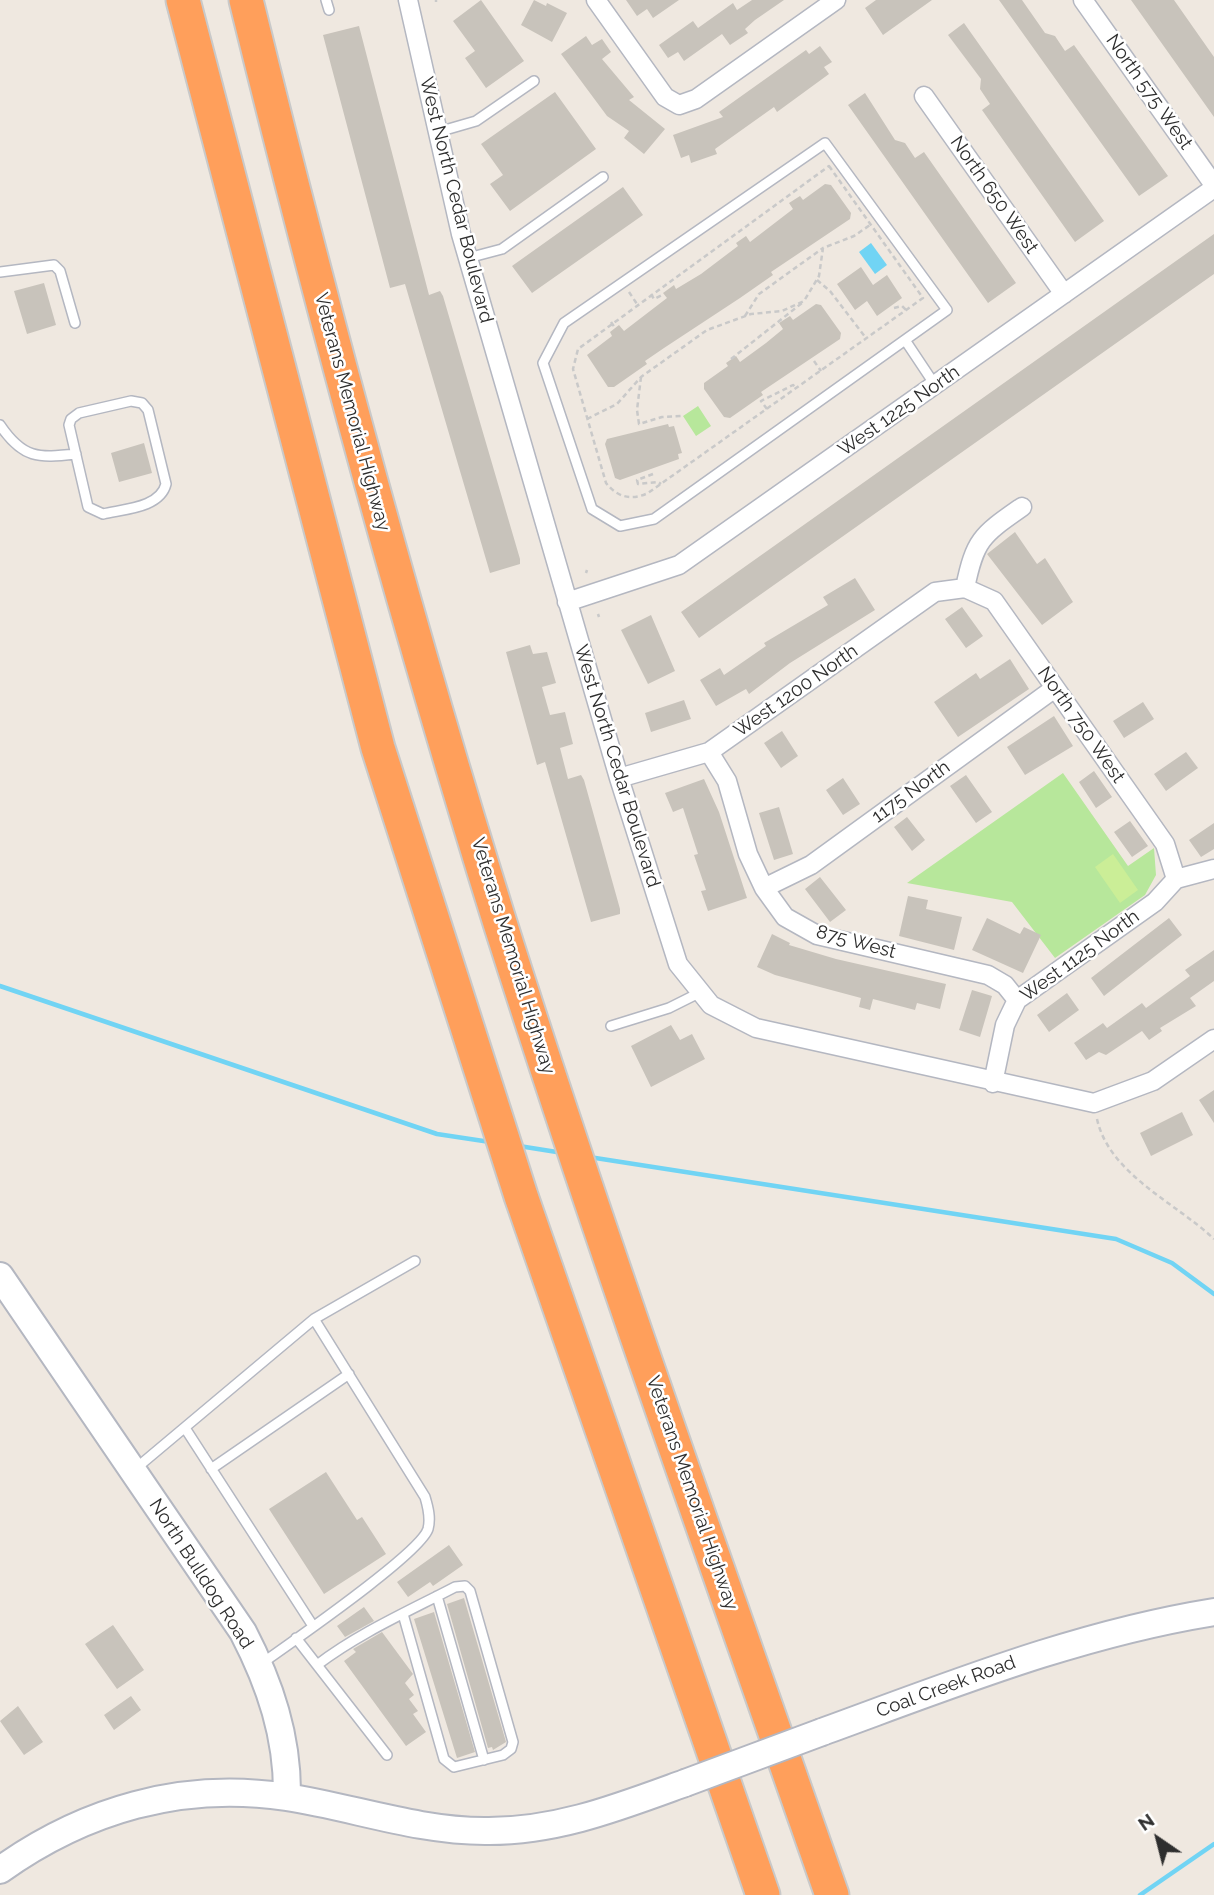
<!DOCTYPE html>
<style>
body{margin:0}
#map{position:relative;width:1214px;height:1895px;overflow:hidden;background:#efe8e0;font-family:Raleway,sans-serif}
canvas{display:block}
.north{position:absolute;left:1123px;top:1804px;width:70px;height:70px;-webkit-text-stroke:5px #fff;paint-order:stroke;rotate:325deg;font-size:19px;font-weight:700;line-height:28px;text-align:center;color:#2e2e2e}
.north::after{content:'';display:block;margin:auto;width:24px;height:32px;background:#2e2e2e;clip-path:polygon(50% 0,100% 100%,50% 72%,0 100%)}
</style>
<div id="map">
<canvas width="1214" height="1895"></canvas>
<div class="north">N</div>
</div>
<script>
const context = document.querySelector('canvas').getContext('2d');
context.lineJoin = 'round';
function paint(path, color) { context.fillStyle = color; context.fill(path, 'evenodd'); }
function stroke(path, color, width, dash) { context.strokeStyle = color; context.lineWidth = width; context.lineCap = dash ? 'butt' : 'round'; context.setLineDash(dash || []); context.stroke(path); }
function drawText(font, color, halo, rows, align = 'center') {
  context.font = font + ' Raleway,sans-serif'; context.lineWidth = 5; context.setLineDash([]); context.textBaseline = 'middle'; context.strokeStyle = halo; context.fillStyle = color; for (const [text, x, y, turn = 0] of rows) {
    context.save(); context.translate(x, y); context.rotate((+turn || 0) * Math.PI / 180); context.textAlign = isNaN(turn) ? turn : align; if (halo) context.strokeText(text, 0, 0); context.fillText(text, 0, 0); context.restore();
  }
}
const green = new Path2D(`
 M698,406L711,426L696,436L683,416Z
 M1063,773L1128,866L1154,848L1156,875L1145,895L1055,958L1012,902L907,883Z`);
const pitch = new Path2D(`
 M1113,854L1138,890L1120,903L1095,867Z`);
const water = new Path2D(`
 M871,243L887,265L875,274L859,252Z`);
const stream = new Path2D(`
 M0,986L437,1134L490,1142
 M519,1146L563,1153
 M589,1157L1116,1239L1172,1263L1214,1294
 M1140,1895L1214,1844`);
const building = new Path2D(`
 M481,0L524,61L486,88L465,58L475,51L453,21Z
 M534,0L546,6L547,3L567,13L552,42L521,25Z
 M626,0H679L653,18L647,9L637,16Z
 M752,0H784L755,20L745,29L748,33L730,45L722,34L684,61L678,52L668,58L659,45L693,21L698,28L733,3L737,10Z
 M876,0H932L883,35L865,8Z
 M999,0H1022L1045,33L1055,36L1065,51L1074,45L1168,176L1139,196Z
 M1131,0H1174L1214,57V117Z
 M964,23L1104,221L1075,242L982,110L990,104L980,89L981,79L948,35Z
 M359,26L429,295L440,291L443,296L520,559V564L490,573L405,284L390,288L323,35Z
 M586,36L592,45L602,39L611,52L602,59L634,97L629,100L665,129L644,154L624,138L629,131L607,116L561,54Z
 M820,46L832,62L824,67L829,74L777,112L774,107L715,149L717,154L691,163L689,155L681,158L673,135L723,117L719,112L806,50L809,54Z
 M555,92L596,149L510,211L490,184L503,175L481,144Z
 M865,93L895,140L905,143L915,158L924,152L1016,283L988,303L848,105Z
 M825,184L831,185L851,213L850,219L771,272L773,275L740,298L664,348L645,361L647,364L614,387H608L587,355L612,336L610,332L619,325L624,331L667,298L663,293L674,285L676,289L701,274L738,246L736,243L746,236L750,242L793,209L789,203L800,196L803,200Z
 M623,187L643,215L532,293L512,266Z
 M1214,234V274L699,638L681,612Z
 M861,267L873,285L887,275L902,298L877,316L867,301L855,310L837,284Z
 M44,283L56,325L27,334L14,291Z
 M816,304L821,305L841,333L840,339L761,392L763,395L730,418L724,417L704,389V383L728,366L726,363L736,356L740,362L766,343L783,329L779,323L790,316L793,320Z
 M668,424L669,427L674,426L682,453L678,454L679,459L620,480L615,478L605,444L607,439Z
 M144,443L152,473L119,482L111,453Z
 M1015,532L1037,564L1045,558L1073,602L1042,625L987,554Z
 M855,578L875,610L790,663L749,694L746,689L716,706L700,680L720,668L724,675L766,646L764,643L828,605L823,597Z
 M962,607L983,636L966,648L945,619Z
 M651,615L675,671L648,684L621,630Z
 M530,645L533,654L547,652L556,683L542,687L550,715L565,712L573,744L560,748L568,779L581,775L584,780L620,909V914L591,922L545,762L537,765L506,652Z
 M1010,659L1029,689L958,737L934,702L976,673L980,679Z
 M684,700L691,719L651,732L645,713Z
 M1143,702L1154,719L1124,738L1113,721Z
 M1054,716L1073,746L1025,775L1007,747Z
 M782,731L798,756L781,768L764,743Z
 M1186,752L1198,768L1166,791L1154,774Z
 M1094,771L1112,797L1096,808L1079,782Z
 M966,775L992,812L976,823L950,786Z
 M843,778L860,804L843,815L826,790Z
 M704,779L719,812L747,898L708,911L701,891L706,890L694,855L698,854L683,808L673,812L665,793Z
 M779,807L793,854L774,860L759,813Z
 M907,817L925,840L912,851L894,827Z
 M1130,821L1148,846L1132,857L1114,832Z
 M1214,823V849L1201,857L1189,840Z
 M820,877L846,910L830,922L805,889Z
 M908,896L928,900L926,909L962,917L954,950L899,936Z
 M987,918L1020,934L1024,927L1041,935L1023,973L972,950Z
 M1169,918L1182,935L1104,996L1091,978Z
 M772,934L790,943L789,945L836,959L946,984L940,1009L917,1003L915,1010L873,999L870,1010L859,1007L861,998L775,975L757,967Z
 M1214,950V981L1190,998L1196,1006L1160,1028L1162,1031L1149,1040L1142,1031L1106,1055L1099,1052L1086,1060L1074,1043L1103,1023L1107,1028L1142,1003L1146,1008L1190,976L1185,970Z
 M972,990L992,996L980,1037L959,1030Z
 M1067,993L1079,1010L1049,1032L1037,1015Z
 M671,1025L680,1040L692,1034L705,1059L651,1087L631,1046Z
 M1214,1090V1123L1199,1100Z
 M1182,1112L1193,1135L1151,1156L1140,1133Z
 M326,1472L357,1520L362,1517L386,1554L324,1594L269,1509Z
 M449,1545L463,1565L433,1586L430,1582L408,1597L397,1582Z
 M464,1598L506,1742L493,1750L492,1747L488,1748L447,1604Z
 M364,1607L374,1621L345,1637L337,1626Z
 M434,1612L475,1752L457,1758L414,1619Z
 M113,1625L144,1670L117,1689L85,1644Z
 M382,1632L413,1674L405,1683L414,1695L409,1699L418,1711L413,1714L426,1732L406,1746L344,1661L356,1652L353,1649Z
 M131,1696L141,1710L114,1730L104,1715Z
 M18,1706L43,1742L24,1755L0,1721Z`);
const path = new Path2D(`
 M436,2V0
 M829,166L923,298L648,493C631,501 617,497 606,483L573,369L578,349Z
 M817,280L830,291L866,338
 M629,292L637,304
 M651,294L654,299L664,294
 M894,308L902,306L906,310
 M745,316L759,294L823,248
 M611,322L615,328
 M731,359L802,303
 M814,361L821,371
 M641,377L637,410L639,424L662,417L683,416
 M767,409L761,401L793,385L796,388
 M587,419L617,404L641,377L707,330L751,314L782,311L804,301L819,276L823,248L854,236L870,225
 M653,474L637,480L638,484L658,482L661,484
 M586,573L587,570
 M598,614L599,617
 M1097,1119C1109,1174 1176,1203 1214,1239`);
const lane = new Path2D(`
 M326,0L329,10
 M438,132L476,121L534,81
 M825,143L947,310L654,519L620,526L592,509L543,363L564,323Z
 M468,258L502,249L603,177
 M0,272L54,265L60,271L75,323
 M905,340L935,385
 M131,401L142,403L148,410L166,484C160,508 124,509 103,514L88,507L69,425L71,419L79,413Z
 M0,425C23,459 38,458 76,454
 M611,1026L669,1008L701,992
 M314,1319L415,1261
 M185,1428L313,1626
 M211,1469L349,1374
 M134,1470L314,1319L425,1497C428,1507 431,1518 428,1529C420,1554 290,1643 261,1664
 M437,1596L484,1760
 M296,1638L387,1755
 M317,1665C359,1633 409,1611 455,1587L465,1586L470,1591L513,1742L511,1749L503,1755L454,1767L444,1759L403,1614`);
const street = new Path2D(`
 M408,0L461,234L619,778L678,964L711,1005L756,1028L1094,1103L1153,1081L1214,1039
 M596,0L665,97L679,105L696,99L836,0
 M1083,0L1214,185
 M924,96L1064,294
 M965,588L994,601L1165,844L1176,879
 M965,588C975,539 982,535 1022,507
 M567,602L679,565L1214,188
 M709,752L727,781L748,854L764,888L785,917L817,935L988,975L1005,985L1017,1000
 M619,778L709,752L935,592L965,588
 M764,888L811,865L1055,688
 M993,1083L1005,1025L1017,1000L1155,902L1176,879L1214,869`);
const secondary = new Path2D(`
 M0,1276L243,1632C270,1684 288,1737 287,1797
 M822,1732C951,1685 1077,1634 1214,1612
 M0,1870C84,1810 182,1781 286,1797C352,1807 417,1831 485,1831C556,1832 619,1807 685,1783`);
const highway = new Path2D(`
 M183,0L378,748L521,1196L763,1895
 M246,0C322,310 405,618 500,923C603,1249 719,1572 832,1895`);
const secondaryBridge = new Path2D(`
 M685,1783L822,1732`);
const streetNames = [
 ["North 575 West",1149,92,55],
 ["North 650 West",994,195,55],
 ["West North Cedar Boulevard",456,200,76],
 ["West 1225 North",899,411,-35],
 ["Veterans Memorial Highway",352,412,75],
 ["West 1200 North",796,691,-35],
 ["North 750 West",1081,725,55],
 ["West North Cedar Boulevard",617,766,73],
 ["1175 North",911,792,-36],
 ["875 West",856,942,15],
 ["Veterans Memorial Highway",513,956,73],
 ["West 1125 North",1080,956,-36],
 ["Veterans Memorial Highway",692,1493,71],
 ["North Bulldog Road",201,1574,57],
 ["Coal Creek Road",946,1687,-20]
];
paint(green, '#b7e79b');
paint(pitch, '#cbee97');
paint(water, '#71d4f4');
stroke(stream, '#71d4f4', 4.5);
paint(building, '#c8c3bb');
stroke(lane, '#b4b7c1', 12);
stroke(street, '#b4b7c1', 21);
stroke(secondary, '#b4b7c1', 30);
stroke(highway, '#c9c9c9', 37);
stroke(path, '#c9c9c9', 2.5, [5, 3.5]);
stroke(lane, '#fff', 9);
stroke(street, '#fff', 18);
stroke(secondary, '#fff', 26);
stroke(highway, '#ff9f5b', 33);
stroke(secondaryBridge, '#b4b7c1', 30, []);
stroke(secondaryBridge, '#fff', 26);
drawText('19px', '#2e2e2e', '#fff', streetNames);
</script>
